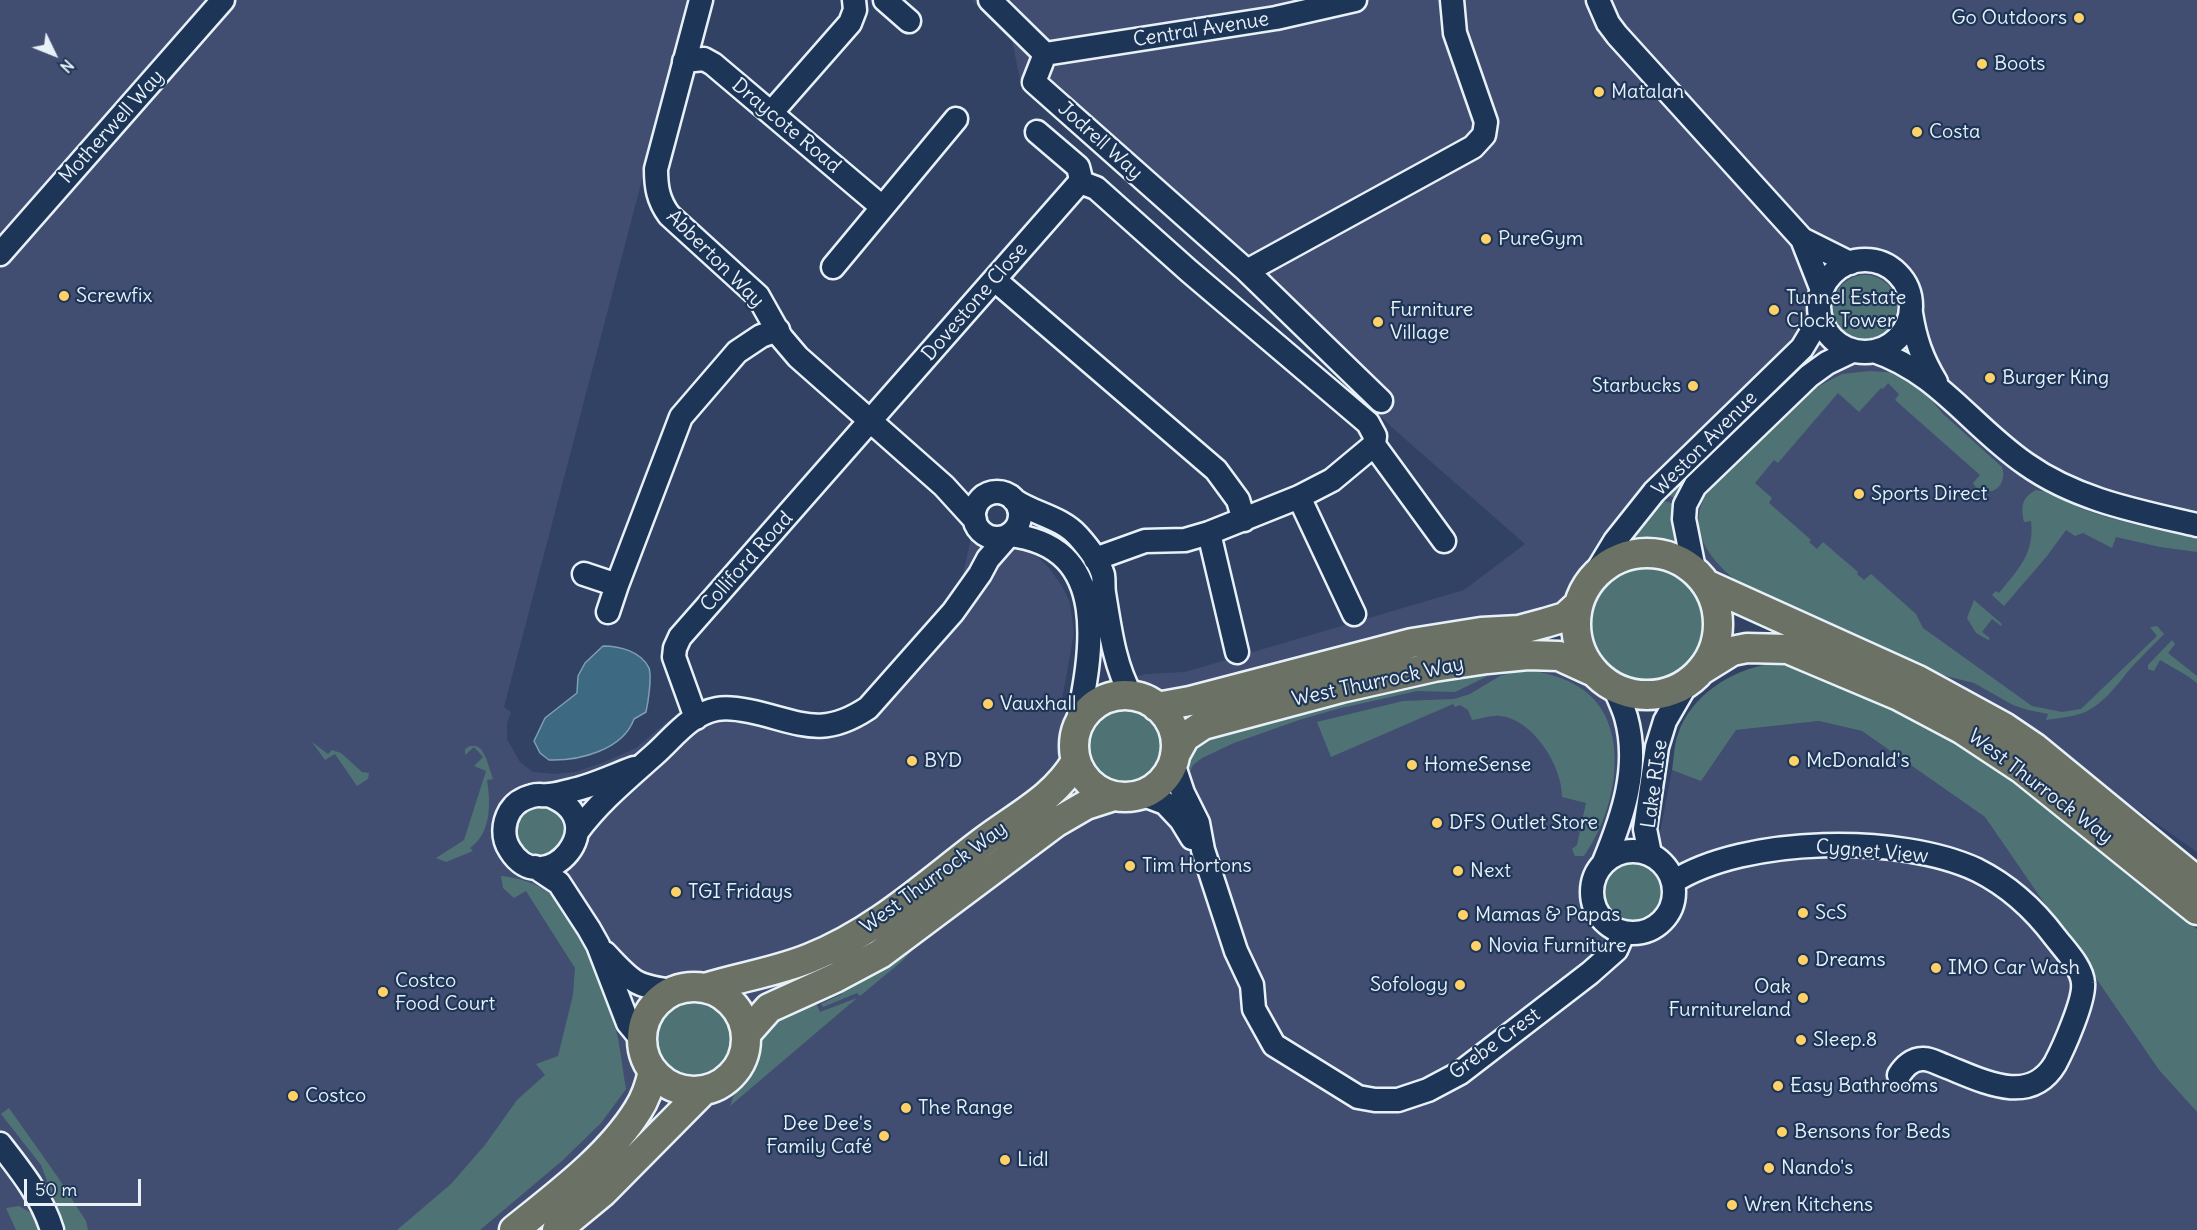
<!DOCTYPE html>
<meta charset="utf-8">
<style>
body{margin:0}
#map{position:relative;width:2197px;height:1230px;overflow:hidden;background:#314264;font-family:Delius,sans-serif}
canvas{display:block}
.north{position:absolute;left:24px;top:24px;width:60px;height:60px;-webkit-text-stroke:4px #1d3557;paint-order:stroke;rotate:133deg;font-size:16px;font-weight:700;line-height:24px;text-align:center;color:#e8f1f8}
.north::after{content:'';display:block;margin:auto;width:21px;height:27px;background:#e8f1f8;clip-path:polygon(50% 0,100% 100%,50% 72%,0 100%)}
.scale{position:absolute;left:24px;top:1179px;width:117px;height:27px;box-sizing:border-box;border:3px solid #e8f1f8;border-top:0;padding-left:8px;font-size:18px;line-height:21px;white-space:nowrap;color:#e8f1f8;-webkit-text-stroke:4px #1d3557;paint-order:stroke}
</style>
<div id="map">
<canvas width="2197" height="1230"></canvas>
<div class="north">N</div>
<div class="scale">50 m</div>
</div>
<script>
const context = document.querySelector('canvas').getContext('2d');
context.lineJoin = 'round';
function paint(path, color) { context.fillStyle = color; context.fill(path, 'evenodd'); }
function stroke(path, color, width, dash) { context.strokeStyle = color; context.lineWidth = width; context.lineCap = dash ? 'butt' : 'round'; context.setLineDash(dash || []); context.stroke(path); }
function drawText(font, color, halo, rows, align = 'center') {
  context.font = font + ' Delius,sans-serif'; context.lineWidth = 4.5; context.setLineDash([]); context.textBaseline = 'middle'; context.strokeStyle = halo; context.fillStyle = color; for (const [text, x, y, turn = 0] of rows) {
    context.save(); context.translate(x, y); context.rotate((+turn || 0) * Math.PI / 180); context.textAlign = isNaN(turn) ? turn : align; if (halo) context.strokeText(text, 0, 0); context.fillText(text, 0, 0); context.restore();
  }
}
const built = new Path2D(`
 M0,0H689L504,707L511,712L507,724V739L520,762L533,772L554,774L575,772L605,762L636,748L668,721L698,706L731,697L794,712L821,717L852,707L960,588L971,538L994,556L1015,546L1031,550L1049,568L1062,586L1070,603L1074,633L1062,699L1146,674L1185,672L1464,590L1525,544L1396,431L1231,274L1021,85L1012,40L972,0H2197V852L2020,727L1722,586L1676,548L1621,545L1582,573L1546,635L1543,663L1574,673L1601,695L1615,715L1623,746L1621,782L1599,851L1655,859L1672,770L1701,780L1736,730L1819,721L1862,731L1985,817L2159,1070L2197,1112V1230H0Z`);
const green = new Path2D(`
 M1833 307a32 32 0 1 1 64 0a32 32 0 1 1-64 0Z
 M1797,367L1801,372L1678,499L1664,494Z
 M1870,371L1899,373L1920,386L1942,413L2002,467C2007,483 1996,496 1978,491L1973,483L1980,475L1895,400L1899,394L1888,383L1883,389L1881,388L1859,412L1838,393L1778,463L1774,460L1755,483L1772,498L1769,503L1811,540L1809,542L1817,549L1823,542L1858,572L1857,574L1864,580L1871,574L1916,614L1923,628L2032,706L2062,712L2081,709L2157,636L2150,627L2157,626L2164,634C2150,649 2134,663 2122,679C2111,692 2100,706 2083,713C2071,717 2059,718 2046,720L2048,714L2028,710L2013,705L1974,683L1938,674L1742,586C1712,561 1682,530 1709,490L1817,387L1842,374Z
 M2036,490C2056,492 2070,505 2088,511C2123,523 2161,530 2197,539V552L2160,547L2116,537L2112,548L2083,533L2075,536L2066,530L2047,556L2004,606L1992,595L1996,591L1999,593C2018,570 2035,553 2031,521L2024,522C2021,507 2021,498 2036,490Z
 M1659,499L1677,505L1678,544L1655,539L1632,540L1631,537Z
 M1588 624a58 58 0 1 1 116 0a58 58 0 1 1-116 0Z
 M1974,600L2002,624L2001,626L1992,619L1982,632L1990,638L1988,640L1976,633L1967,618Z
 M2172,640L2175,644L2168,653L2197,676V683L2186,675L2160,660L2154,671L2148,669V665Z
 M1769,664L1793,666L1877,700L1957,740L2021,783L2197,929V1112L2159,1070L1985,817L1862,731L1819,721L1736,730L1701,781L1672,770C1674,758 1674,745 1678,734C1691,695 1732,670 1769,664Z
 M1523,669C1550,673 1580,681 1597,703C1630,745 1612,817 1584,856H1575L1572,849L1577,845L1586,803L1562,797C1563,767 1533,719 1500,716C1492,715 1481,719 1472,720L1468,710L1460,705L1455,707L1453,704L1331,757L1317,722L1403,701L1454,699L1470,694L1500,676Z
 M1498,671L1455,692L1417,691L1337,709L1299,720L1234,743L1202,758L1193,765L1187,778C1188,760 1191,750 1203,737L1361,691Z
 M1087 747a37 37 0 1 1 74 0a37 37 0 1 1-74 0Z
 M312,742L328,754L332,750L341,753L362,772L369,773L368,779L357,786L335,754L325,760Z
 M470,746H476L481,749L486,758L493,779L487,780C491,804 491,833 470,848L473,851L446,862L436,858L464,840L486,771L474,766L483,757L474,747L465,755V749Z
 M514 832a25 25 0 1 1 50 0a25 25 0 1 1-50 0Z
 M1603 891a29 29 0 1 1 58 0a29 29 0 1 1-58 0Z
 M501,876C518,878 535,882 549,893C578,916 610,1002 618,1038C621,1055 623,1072 626,1089L601,1123L563,1160L480,1230H397L451,1184L485,1145L517,1100L545,1075L536,1064L558,1056L573,995L575,968L526,891L514,898L503,888Z
 M939,923L901,962L860,996L857,993L823,1007L821,1004L842,994V990Z
 M857,998L730,1106L734,1095L753,1067L760,1037L780,1014L816,1003L820,1012Z
 M653 1042a39 39 0 1 1 78 0a39 39 0 1 1-78 0Z
 M9,1108L57,1176L86,1221L88,1230H66L41,1165L1,1114Z
 M19,1206L31,1213L39,1230H16L6,1208Z`);
const water = new Path2D(`
 M603,646C619,646 641,651 649,668C652,677 648,703 646,712L634,719C623,750 579,761 549,760L540,753L534,741L545,718L577,693L578,676L585,663Z`);
const minor = new Path2D(`
 M701,0L656,169C656,187 658,200 669,215L758,296L781,337L798,357L944,486L975,520
 M885,0L909,21
 M990,0L1045,54L1034,82L1247,271L1381,401
 M1598,0L1608,23L1617,35L1802,239L1850,263
 M1045,54L1276,18L1355,0
 M684,61L704,59L713,64L882,207
 M771,113L850,23L855,10L854,0
 M1037,132L1078,167L1080,175V182L1096,188L1189,271L1368,423L1375,436L1374,445L1332,480L1299,497L1209,533L1185,540L1145,541L1095,559
 M1802,239L1822,290
 M0,254L223,0
 M1819 306a46 46 0 1 1 92 0a46 46 0 1 1-92 0Z
 M833,267L956,119
 M1247,271L1473,147L1484,135L1486,122L1455,33L1452,0
 M995,280L1216,470L1238,500L1244,520
 M1911,313C1915,339 1922,359 1936,382
 M1874,351C1938,372 1972,427 2026,464C2077,500 2137,511 2197,525
 M1374,445L1444,541
 M974 515a23 23 0 1 1 46 0a23 23 0 1 1-46 0Z
 M1299,497L1354,614
 M1014,500C1034,514 1061,517 1078,536C1087,546 1099,561 1103,575C1104,581 1103,587 1104,593C1110,629 1114,664 1131,695
 M1209,533L1237,652
 M1694,569L1684,519L1685,505L1695,486L1809,376L1827,363L1852,351
 M584,574L617,585L681,417L737,352L761,336L778,330
 M1595,574L1615,541L1654,492L1802,348L1820,318
 M608,612L617,585
 M696,718L674,657L675,648L680,637L1080,182
 M1173,763L1183,793L1198,823L1203,850L1236,951L1252,985L1254,1009L1274,1045L1358,1097L1375,1100H1398L1428,1090L1460,1073L1590,973L1616,950L1624,932
 M1141,794L1165,803L1181,820L1192,838
 M548,795C618,820 544,905 510,850C502,838 503,823 510,811C515,803 524,798 532,796C538,794 544,796 550,795C559,794 569,791 577,789C596,784 615,775 634,768
 M577,832C599,802 627,779 655,754C674,737 690,714 717,709C728,707 739,709 749,711C798,721 820,740 868,708L953,612L980,574L988,559L1009,535C1115,546 1091,657 1076,731
 M1592 892a41 41 0 1 1 82 0a41 41 0 1 1-82 0Z
 M1650,854L1645,829L1657,747L1665,721L1687,683
 M1604,862C1623,816 1640,767 1626,717C1623,707 1618,697 1614,687
 M535,867L559,883L589,929L598,945L628,1023L642,1040
 M1673,882C1745,836 1900,834 1977,870C2009,886 2034,909 2055,937C2065,950 2082,967 2083,983C2085,1000 2063,1049 2055,1064C2029,1107 1981,1080 1945,1066C1939,1064 1931,1059 1924,1059C1913,1058 1904,1067 1899,1075
 M605,953C632,981 633,986 673,991
 M0,1144C21,1171 42,1197 52,1230`);
const major = new Path2D(`
 M1576 624a71 71 0 1 1 142 0a71 71 0 1 1-142 0Z
 M1708,585L1918,680L2004,727L2035,748L2197,881
 M1703,669L1732,651L1747,648L1788,649L1897,695L1963,730L2022,769L2197,910
 M1074 746a51 51 0 1 1 102 0a51 51 0 1 1-102 0Z
 M1157,707L1190,701L1412,643L1481,632L1519,630L1545,623L1565,617L1578,605
 M1175,755L1185,737L1203,725L1341,688L1434,667L1487,659L1528,655L1559,656L1594,672
 M642 1039a52 52 0 1 1 104 0a52 52 0 1 1-104 0Z
 M705,988C740,977 776,972 810,958C876,932 928,883 984,841C1017,816 1055,798 1076,761
 M746,1034L769,1008L835,978L880,954L1055,823L1086,805L1114,796
 M514,1230C556,1196 609,1157 638,1110C646,1098 650,1085 653,1071
 M557,1230L603,1192L704,1090`);
const markers = [
 [2079,18,6,"#ffd166"],
 [1982,64,6,"#ffd166"],
 [1599,92,6,"#ffd166"],
 [1917,132,6,"#ffd166"],
 [1486,239,6,"#ffd166"],
 [64,296,6,"#ffd166"],
 [1774,310,6,"#ffd166"],
 [1378,322,6,"#ffd166"],
 [1990,378,6,"#ffd166"],
 [1693,386,6,"#ffd166"],
 [1859,494,6,"#ffd166"],
 [988,704,6,"#ffd166"],
 [912,761,6,"#ffd166"],
 [1794,761,6,"#ffd166"],
 [1412,765,6,"#ffd166"],
 [1437,823,6,"#ffd166"],
 [1130,866,6,"#ffd166"],
 [1458,871,6,"#ffd166"],
 [676,892,6,"#ffd166"],
 [1803,913,6,"#ffd166"],
 [1463,915,6,"#ffd166"],
 [1476,946,6,"#ffd166"],
 [1803,960,6,"#ffd166"],
 [1936,968,6,"#ffd166"],
 [1460,985,6,"#ffd166"],
 [383,992,6,"#ffd166"],
 [1803,998,6,"#ffd166"],
 [1801,1040,6,"#ffd166"],
 [1778,1086,6,"#ffd166"],
 [293,1096,6,"#ffd166"],
 [906,1108,6,"#ffd166"],
 [1782,1132,6,"#ffd166"],
 [884,1136,6,"#ffd166"],
 [1005,1160,6,"#ffd166"],
 [1769,1168,6,"#ffd166"],
 [1732,1205,6,"#ffd166"]
];
const poiNames = [
 ["Go Outdoors",2067,18,"right"],
 ["Boots",1994,64],
 ["Matalan",1611,92],
 ["Costa",1929,132],
 ["PureGym",1498,239],
 ["Screwfix",76,296],
 ["Tunnel Estate",1786,298],
 ["Clock Tower",1786,321],
 ["Furniture",1390,310],
 ["Village",1390,333],
 ["Burger King",2002,378],
 ["Starbucks",1681,386,"right"],
 ["Sports Direct",1871,494],
 ["Vauxhall",1000,704],
 ["BYD",924,761],
 ["McDonald's",1806,761],
 ["HomeSense",1424,765],
 ["DFS Outlet Store",1449,823],
 ["Tim Hortons",1142,866],
 ["Next",1470,871],
 ["TGI Fridays",688,892],
 ["ScS",1815,913],
 ["Mamas & Papas",1475,915],
 ["Novia Furniture",1488,946],
 ["Dreams",1815,960],
 ["IMO Car Wash",1948,968],
 ["Costco",395,981],
 ["Food Court",395,1004],
 ["Sofology",1448,985,"right"],
 ["Oak",1791,987,"right"],
 ["Furnitureland",1791,1010,"right"],
 ["Sleep.8",1813,1040],
 ["Easy Bathrooms",1790,1086],
 ["Costco",305,1096],
 ["The Range",918,1108],
 ["Dee Dee's",872,1124,"right"],
 ["Family Café",872,1147,"right"],
 ["Bensons for Beds",1794,1132],
 ["Lidl",1017,1160],
 ["Nando's",1781,1168],
 ["Wren Kitchens",1744,1205]
];
const streetNames = [
 ["Central Avenue",1201,30,-9],
 ["Draycote Road",786,126,40],
 ["Motherwell Way",112,127,-48],
 ["Jodrell Way",1100,141,42],
 ["Abberton Way",715,259,45],
 ["Dovestone Close",975,302,-49],
 ["Weston Avenue",1705,444,-45],
 ["Colliford Road",747,562,-48],
 ["West Thurrock Way",1378,682,-12],
 ["Lake RIse",1655,784,-82],
 ["West Thurrock Way",2040,787,37],
 ["Cygnet View",1872,852,5],
 ["West Thurrock Way",934,878,-36],
 ["Grebe Crest",1495,1044,-36]
];
paint(built, '#424e71');
paint(green, '#4f7374');
paint(water, '#3d6983');
stroke(water, '#819fb2', 1.5);
stroke(minor, '#e8f1f8', 27);
stroke(major, '#e8f1f8', 33);
stroke(minor, '#1d3557', 22);
stroke(major, '#6b7165', 28);
for (const [x, y, r, color] of markers) { const dot = new Path2D(); dot.arc(x, y, r, 0, 2 * Math.PI); context.fillStyle = color; context.fill(dot); stroke(dot, '#1d3557', 2); }
drawText('20px', '#e8f1f8', '#1d3557', poiNames, 'left');
drawText('20px', '#e8f1f8', '#1d3557', streetNames);
</script>
